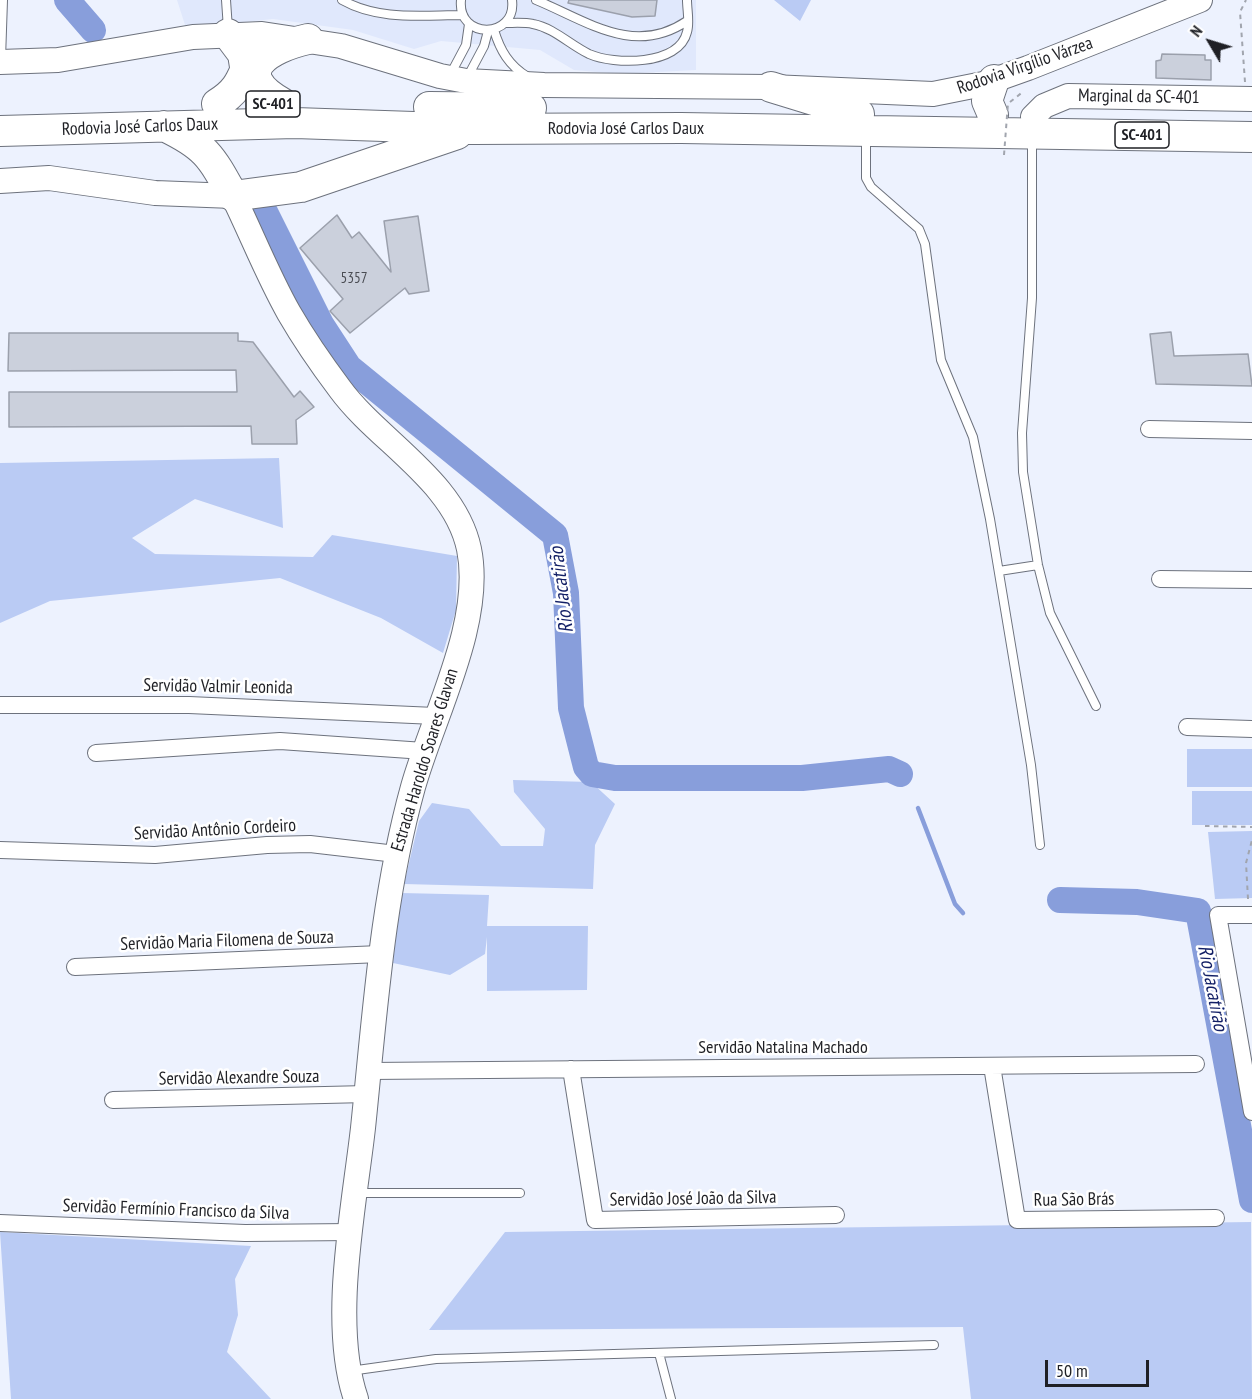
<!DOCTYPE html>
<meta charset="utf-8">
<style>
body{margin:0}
#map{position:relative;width:1252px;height:1399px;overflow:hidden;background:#edf2fe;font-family:"PT Sans Narrow",sans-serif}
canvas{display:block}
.north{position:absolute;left:1180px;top:12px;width:60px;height:60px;-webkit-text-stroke:4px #fff;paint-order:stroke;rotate:308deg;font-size:16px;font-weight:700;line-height:24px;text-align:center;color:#1f2025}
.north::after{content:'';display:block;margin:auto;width:21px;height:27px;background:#1f2025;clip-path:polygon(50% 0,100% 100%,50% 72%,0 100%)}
.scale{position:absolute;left:1045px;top:1360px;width:104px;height:27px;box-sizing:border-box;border:3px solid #1f2025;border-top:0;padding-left:8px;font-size:18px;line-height:21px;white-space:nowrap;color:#1f2025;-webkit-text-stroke:4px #fff;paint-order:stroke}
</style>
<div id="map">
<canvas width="1252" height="1399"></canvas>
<div class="north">N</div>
<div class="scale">50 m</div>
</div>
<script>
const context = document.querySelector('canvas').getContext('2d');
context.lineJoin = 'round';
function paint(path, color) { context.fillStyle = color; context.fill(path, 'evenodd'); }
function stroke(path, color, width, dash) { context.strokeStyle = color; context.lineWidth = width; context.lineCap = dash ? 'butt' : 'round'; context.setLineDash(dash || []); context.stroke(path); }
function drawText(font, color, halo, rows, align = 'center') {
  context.font = font + ' "PT Sans Narrow",sans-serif'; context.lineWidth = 5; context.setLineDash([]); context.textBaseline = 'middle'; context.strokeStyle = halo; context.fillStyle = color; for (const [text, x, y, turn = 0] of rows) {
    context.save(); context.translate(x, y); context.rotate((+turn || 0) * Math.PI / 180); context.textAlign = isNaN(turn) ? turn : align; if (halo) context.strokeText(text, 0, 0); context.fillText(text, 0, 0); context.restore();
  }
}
const built = new Path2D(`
 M177,0H696V70L620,74L574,70L540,50L441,41L414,49L353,30L273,19L186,28Z`);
const green = new Path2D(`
 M774,0H811L800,21Z
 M279,458L283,528L195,499L132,538L155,554L313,557L332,535L457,556L456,610L443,653L381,618L280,578L50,601L0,623V463Z
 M1187,749H1252V787H1187Z
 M513,780L591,782L615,804L595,845L593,889L404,884L419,821L432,803L469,809L501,846H543L545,829L514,792Z
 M1192,791H1252V825H1192Z
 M1252,831V898L1215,899L1208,832Z
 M401,893L489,895L487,926H588L587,990L487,991V937L485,954L450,975L393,963Z
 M1251,1222L1252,1399H971L963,1327L429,1330L505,1232Z
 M0,1232L251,1246L235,1279L238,1315L227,1352L271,1399H11Z`);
const stream = new Path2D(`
 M918,808L955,904L963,913`);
const river = new Path2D(`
 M67,0L93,30
 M265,212L321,324L349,367L555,535L566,593L571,708L586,767L592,774L615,778H802L889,769L900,774
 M1060,900L1137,902L1198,911L1252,1200`);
const building = new Path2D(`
 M569,0H657L655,16L632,17L568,3Z
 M1162,54L1205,55V60H1211V80L1156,78V61L1161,60Z
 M337,215L352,238L359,232L391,272L384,221L418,216L429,291L409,294L405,288L350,333L330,311L343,299L300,248Z
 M1171,332L1174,356L1248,354L1252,386L1156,384L1150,334Z
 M9,333H238V341L253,342L294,397L300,391L314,407L296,420L297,444H252L251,426L9,427V392H237L236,370L8,371Z`);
const path = new Path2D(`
 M1245,82L1240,12L1246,0
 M1010,102L1024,91
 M1205,826L1252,827
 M1248,899L1246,863L1252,840`);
const lane = new Path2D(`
 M226,0L228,29
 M342,0C379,21 422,15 463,15
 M461,0C457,40 517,39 512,0
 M536,0C587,21 634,57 687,21
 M505,23C514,23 524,22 533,24C554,28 570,45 589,54C614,65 679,66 687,32C690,23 687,10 687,0
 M494,30C500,50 509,66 528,77
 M1,59L3,0
 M449,77L466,45L469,24
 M467,78L484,46L488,31
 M866,136V178L871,187L919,229L925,244L941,360L973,437L990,519L1031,765L1040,845
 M1032,140V298L1022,433L1023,472L1038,565L1050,613L1096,706
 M999,571L1038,565
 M356,1193H520
 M659,1353L671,1399
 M350,1371L436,1359L934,1345`);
const street = new Path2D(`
 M1149,429L1252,431
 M1160,579L1252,580
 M0,705H189L435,716
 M1187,727L1252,729
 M96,753L280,741L424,751
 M0,850L155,855L267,845L310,844L396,854
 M1252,915H1218L1252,1112
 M75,967L380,954
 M992,1066L1017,1220L1216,1218
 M571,1069L595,1220L836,1215
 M369,1071L1196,1064
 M113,1100L367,1094
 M0,1223L245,1233L352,1232`);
const secondary = new Path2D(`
 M0,62L58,60L193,37L262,34L341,46L440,76L466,81L544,85L771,87L933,94L983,84L1028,68L1200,0
 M1033,117L1044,106L1068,96L1252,99
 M0,181L49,178L155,193L233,196C252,235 268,276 289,313C304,339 322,365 340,389C378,441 455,481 469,549C484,622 433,716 413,787C382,899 375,1013 363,1128C354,1208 330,1323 356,1399`);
const highway = new Path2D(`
 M228,34L243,54L246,73
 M771,87L859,114
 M282,103C228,72 268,48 308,39
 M217,104C243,88 241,75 255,50
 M429,107L531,108
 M993,115L987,101L994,80
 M164,126C206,146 211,156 233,196L301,187L457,134
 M0,131L295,123L473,129L681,128L1252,137`);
const pathBridge = new Path2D(`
 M1004,155L1008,103`);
const numberNames = [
 ["5357",354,279]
];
const shields = [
 [273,104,54],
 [1142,135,54]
];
const shieldNames = [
 ["SC-401",273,104],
 ["SC-401",1142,135]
];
const streetNames = [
 ["Rodovia Virgílio Várzea",1025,66,-19],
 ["Marginal da SC-401",1139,97,1],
 ["Rodovia José Carlos Daux",140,127,-2],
 ["Rodovia José Carlos Daux",626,129],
 ["Servidão Valmir Leonida",218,687,1],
 ["Estrada Haroldo Soares Glavan",425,760,-73],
 ["Servidão Antônio Cordeiro",215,830,-3],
 ["Servidão Maria Filomena de Souza",227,941,-2],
 ["Servidão Natalina Machado",783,1048],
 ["Servidão Alexandre Souza",239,1078,-1],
 ["Servidão José João da Silva",693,1199,-1],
 ["Rua São Brás",1074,1200,-1],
 ["Servidão Fermínio Francisco da Silva",176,1210,2]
];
const waterNames = [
 ["Rio Jacatirão",562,590,-97],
 ["Rio Jacatirão",1212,988,79]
];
paint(built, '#e0e8fc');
paint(green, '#bacbf4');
stroke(stream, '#889edb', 4.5);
stroke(river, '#889edb', 26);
paint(building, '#cbd0dc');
stroke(building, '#9ba0ac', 1.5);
stroke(lane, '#6d727d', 10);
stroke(street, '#6d727d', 18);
stroke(secondary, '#6d727d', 26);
stroke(highway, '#6d727d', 32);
stroke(path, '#a1a5ae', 2, [4.5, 4.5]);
stroke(lane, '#fff', 8);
stroke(street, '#fff', 16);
stroke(secondary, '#fff', 24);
stroke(highway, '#fff', 30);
stroke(pathBridge, '#a1a5ae', 2, [4.5, 4.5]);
drawText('15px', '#4a4c53', null, numberNames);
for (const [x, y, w] of shields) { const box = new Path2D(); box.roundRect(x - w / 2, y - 13, w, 26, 4.5); context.fillStyle = '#fff'; context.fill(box); stroke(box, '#1f2025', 1.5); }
drawText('bold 16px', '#1f2025', null, shieldNames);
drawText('18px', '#1f2025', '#fff', streetNames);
drawText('italic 20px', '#121f65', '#fff', waterNames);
</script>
